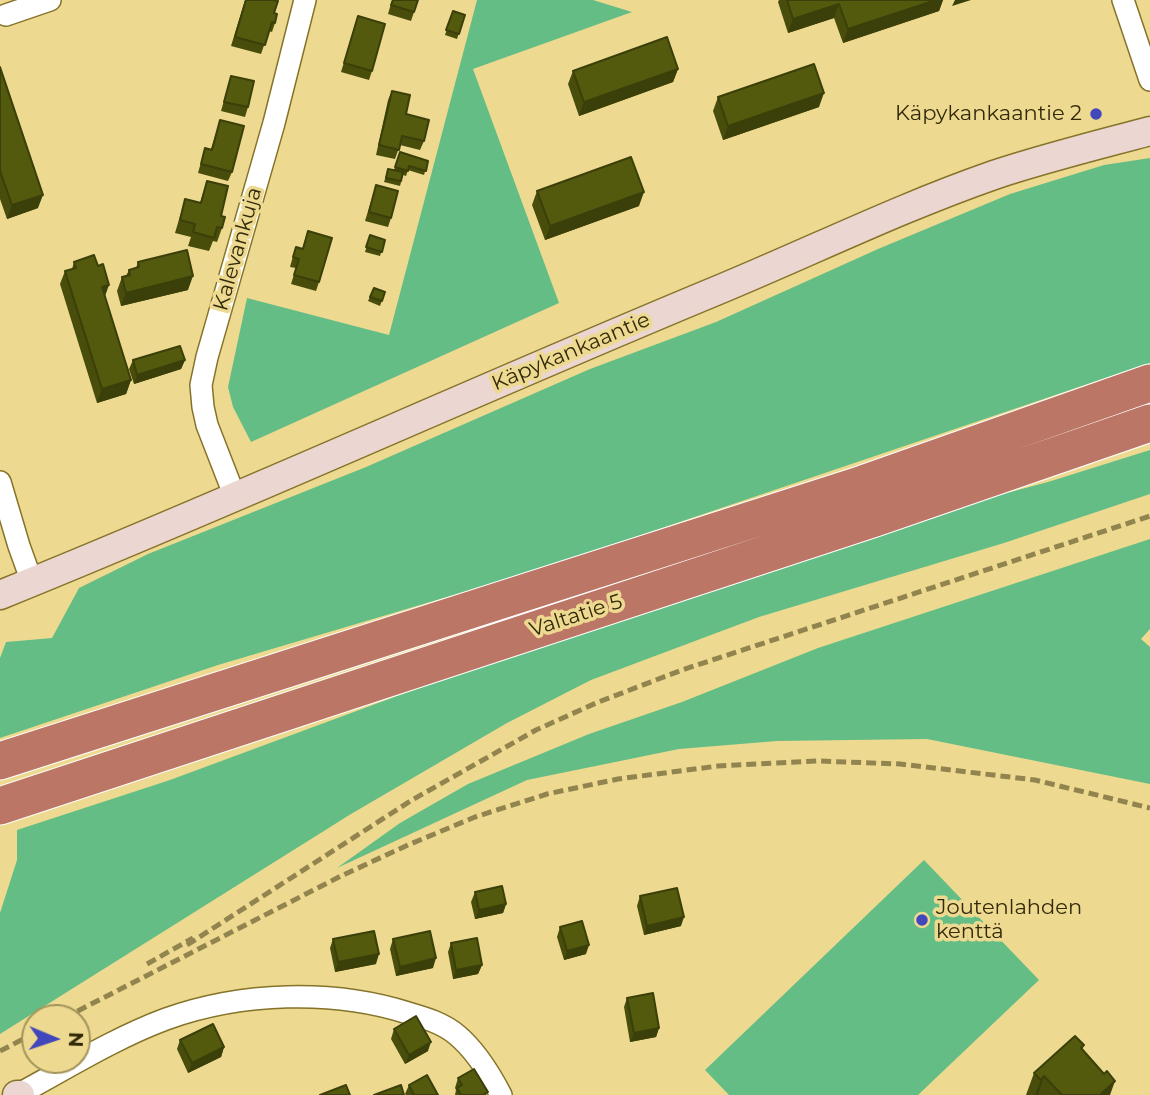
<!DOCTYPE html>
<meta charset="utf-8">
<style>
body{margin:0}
#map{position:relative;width:1150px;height:1095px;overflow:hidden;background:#edda90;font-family:Montserrat,sans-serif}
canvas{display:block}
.north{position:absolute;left:21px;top:1004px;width:70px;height:70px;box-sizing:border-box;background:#edda90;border:2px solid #a2945b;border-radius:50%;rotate:92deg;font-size:19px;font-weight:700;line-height:28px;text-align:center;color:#322a0b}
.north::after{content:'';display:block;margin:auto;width:24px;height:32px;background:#4247bc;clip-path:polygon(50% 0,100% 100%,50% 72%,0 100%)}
</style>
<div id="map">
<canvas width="1150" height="1095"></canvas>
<div class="north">N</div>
</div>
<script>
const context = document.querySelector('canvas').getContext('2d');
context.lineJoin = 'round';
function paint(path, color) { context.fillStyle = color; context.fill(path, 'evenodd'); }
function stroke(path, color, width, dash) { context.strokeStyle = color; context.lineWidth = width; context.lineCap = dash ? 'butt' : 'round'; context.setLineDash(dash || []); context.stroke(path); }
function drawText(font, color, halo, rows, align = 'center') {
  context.font = font + ' Montserrat,sans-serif'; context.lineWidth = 7; context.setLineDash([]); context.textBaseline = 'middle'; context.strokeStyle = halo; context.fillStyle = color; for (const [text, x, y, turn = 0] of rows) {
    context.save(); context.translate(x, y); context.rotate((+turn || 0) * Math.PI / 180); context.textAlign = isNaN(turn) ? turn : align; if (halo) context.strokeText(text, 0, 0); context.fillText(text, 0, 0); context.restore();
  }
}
const green = new Path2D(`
 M477,0H593L632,12L473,69L559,303L251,442L233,407L228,387L247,298L389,335Z
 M1150,158V363L538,570L218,665L0,738V658L6,642L52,638L79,588L148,554L366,467L590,369L716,322L878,249L1010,194L1104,165Z
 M1150,450V494L1004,543L759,617L591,680L507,723L351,814L0,1034V913L17,860V830L170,780L470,669L950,508L1048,482Z
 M1150,539V629L1141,639L1150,647V784L927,739L777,741L679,749L527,780L337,868L400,823L468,784L589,734L682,702L818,648Z
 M924,860L1039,980L918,1095H729L705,1070Z`);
const street = new Path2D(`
 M1123,0L1150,80
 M6,15L50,0
 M0,482L19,546L32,582
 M235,497L207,425L203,407L201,385L207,357L274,123L305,0
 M19,1094C67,1068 115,1038 166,1019C241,992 333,989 408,1013C425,1018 443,1023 457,1035C475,1050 490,1074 501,1095`);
const secondary = new Path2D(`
 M0,595C243,497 481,388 723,288C814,250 902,207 994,175C1045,158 1098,145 1150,131
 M17,1095H20`);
const highway = new Path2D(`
 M0,761L863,484L1150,383
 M0,806L875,518L1150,423`);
const rail = new Path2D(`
 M187,945L412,800L536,730L596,703L682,670L1150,516
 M147,964L193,938
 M64,1018L341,876L408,845L475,817L547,794L618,779L718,766L818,761L900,764L1035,780L1150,808
 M0,1051L35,1033`);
const wall = new Path2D(`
 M245,0L274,13L275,23L272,32L269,31L261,54L231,46Z
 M392,0H418L411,21L388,14Z
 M779,0H943L939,11L843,43L834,18L788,33L778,2Z
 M453,11L465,15L457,39L445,35Z
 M358,16L372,71L369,80L341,72Z
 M0,67L38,208L7,219L0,199Z
 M678,69L673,82L579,116L568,84L573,71Z
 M231,76L248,107L245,117L221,111Z
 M392,91L424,141L420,150L400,145L395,159L376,155L388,100Z
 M718,97L819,107L723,140L713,111Z
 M220,120L232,172L228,181L198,173L205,148L211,149Z
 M400,152L428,161L424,175L408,170L406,176L403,175L400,186L384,182L388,169L394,170Z
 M207,181L221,216L222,228L217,242L213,241L209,251L188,246L191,237L175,233L185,199L200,203Z
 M376,185L391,218L388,227L365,221Z
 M537,191L639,206L545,240L532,205Z
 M308,231L319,282L316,291L291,284L296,268L290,267L293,256L296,247L302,249Z
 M370,235L385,240L380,256L365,252Z
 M74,262L105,296L131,380L126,394L97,403L60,284L65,271L72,269Z
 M138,262L188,290L121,306L117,291L122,277L126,276L129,270L136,268Z
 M374,288L385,292L380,306L368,301Z
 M133,360H185L181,369L134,384L129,369Z
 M475,892L506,904L503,913L475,919L471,902Z
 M640,896L681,926L644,935L637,906Z
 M560,927L586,954L564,960L557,937Z
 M333,939L376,964L335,972L330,948Z
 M393,939L433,968L396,976L390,949Z
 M451,943L482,965L478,974L453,979L448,952Z
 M627,998L659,1028L656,1037L630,1042L624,1007Z
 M394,1029L428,1051L405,1064L391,1039Z
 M180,1040L224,1047L221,1057L188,1073L177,1049Z
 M1084,1045L1082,1050L1110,1095H1026L1034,1073Z
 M458,1078L487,1095H455L456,1090L455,1088Z
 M409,1085L438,1095H406L405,1094Z`);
const shadedWall = new Path2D(`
 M936,0H943L939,11L843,43L848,29Z
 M955,0H971L952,6Z
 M839,4L834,18L788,33L793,19Z
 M678,69L673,82L579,116L584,102Z
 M824,93L819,107L723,140L728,126Z
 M644,192L639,206L545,240L550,226Z
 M43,195L38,208L7,219L12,205Z
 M193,276L188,290L121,306L126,293Z
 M109,285L104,299L102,287Z
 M185,360L181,369L134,384L137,375Z
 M131,380L126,394L97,403L102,389Z
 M506,904L503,913L475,919L479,910Z
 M684,917L681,926L644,935L647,926Z
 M589,945L586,954L564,960L567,951Z
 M379,954L376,964L335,972L338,962Z
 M436,958L433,968L396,976L400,967Z
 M482,965L478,974L453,979L456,970Z
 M659,1028L656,1037L630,1042L634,1033Z
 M431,1042L428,1051L405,1064L409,1055Z
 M224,1047L221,1057L188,1073L192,1063Z
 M1044,1076L1038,1095H1035L1041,1080Z
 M1115,1081L1110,1095H1100Z`);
const building = new Path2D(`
 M246,0H273L278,1L274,13L277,14L275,23L272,22L265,45L235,37Z
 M393,0H418L414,12L391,5Z
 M787,0H936L848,29L839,4L793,19Z
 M453,11L465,15L459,34L446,30Z
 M358,16L385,24L372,71L344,63Z
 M667,37L678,69L584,102L573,71Z
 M814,64L824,93L728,126L718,97Z
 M0,67L43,195L12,205L0,171Z
 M231,76L254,81L248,107L224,102Z
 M392,91L410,95L406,114L429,120L424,141L402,136L399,150L379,145Z
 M220,120L244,126L232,172L201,164L205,148L212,150Z
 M400,152L428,161L426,171L409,166L408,171L395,167Z
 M631,157L644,192L550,226L537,191Z
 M388,169L403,172L401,181L386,178Z
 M207,181L228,186L221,216L225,217L222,228L217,227L214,238L193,232L195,224L180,220L185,199L201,203Z
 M376,185L398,191L391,218L369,212Z
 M308,231L332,238L319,282L294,275L299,259L293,257L296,247L303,249Z
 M370,235L385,240L382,252L366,247Z
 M187,250L193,276L126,293L122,277L130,275L129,270L139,267L138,262Z
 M94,255L98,266L103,264L109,285L102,287L131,380L102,389L65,271L76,268L74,262Z
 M374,288L385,292L382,301L370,297Z
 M180,346L185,360L137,375L133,360Z
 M502,886L506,904L479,910L475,892Z
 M677,888L684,917L647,926L640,896Z
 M582,921L589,945L567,951L560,927Z
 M374,931L379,954L338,962L333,939Z
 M430,931L436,958L400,967L393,939Z
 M477,938L482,965L456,970L451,943Z
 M653,993L659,1028L634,1033L627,998Z
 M416,1016L431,1042L409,1055L394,1029Z
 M213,1024L224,1047L192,1063L180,1040Z
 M1075,1036L1084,1045L1081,1048L1104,1074L1107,1071L1115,1081L1100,1095H1062L1044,1076L1041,1080L1034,1073Z
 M474,1069L488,1092L483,1095H461L457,1088L462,1085L458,1078Z
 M427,1075L438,1095H414L409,1085Z
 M346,1085L350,1095H320Z
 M401,1085L404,1095H374Z`);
const markers = [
 [1096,114,7,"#4247bc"],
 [922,920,7,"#4247bc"]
];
const poiNames = [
 ["Käpykankaantie 2",1082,114],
 ["Joutenlahden",936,908,"left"],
 ["kenttä",936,932,"left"]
];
const streetNames = [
 ["Kalevankuja",238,249,-74],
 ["Käpykankaantie",571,352,-23],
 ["Valtatie 5",576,616,-18]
];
paint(green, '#65bd86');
stroke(street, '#857329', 24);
stroke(secondary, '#857329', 31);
stroke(highway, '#fff', 39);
stroke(street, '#fff', 21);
stroke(secondary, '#ebd6d1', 28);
stroke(highway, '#bc7665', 37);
stroke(rail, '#92844f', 5, [10, 5]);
paint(wall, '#484d0b');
paint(shadedWall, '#3b3f09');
paint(building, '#545a0d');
stroke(building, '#3b3f09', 2);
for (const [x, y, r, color] of markers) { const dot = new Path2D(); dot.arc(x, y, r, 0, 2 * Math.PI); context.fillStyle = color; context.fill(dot); stroke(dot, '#edda90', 2.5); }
drawText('21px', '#322a0b', '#edda90', poiNames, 'right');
drawText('21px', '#322a0b', '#edda90', streetNames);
</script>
